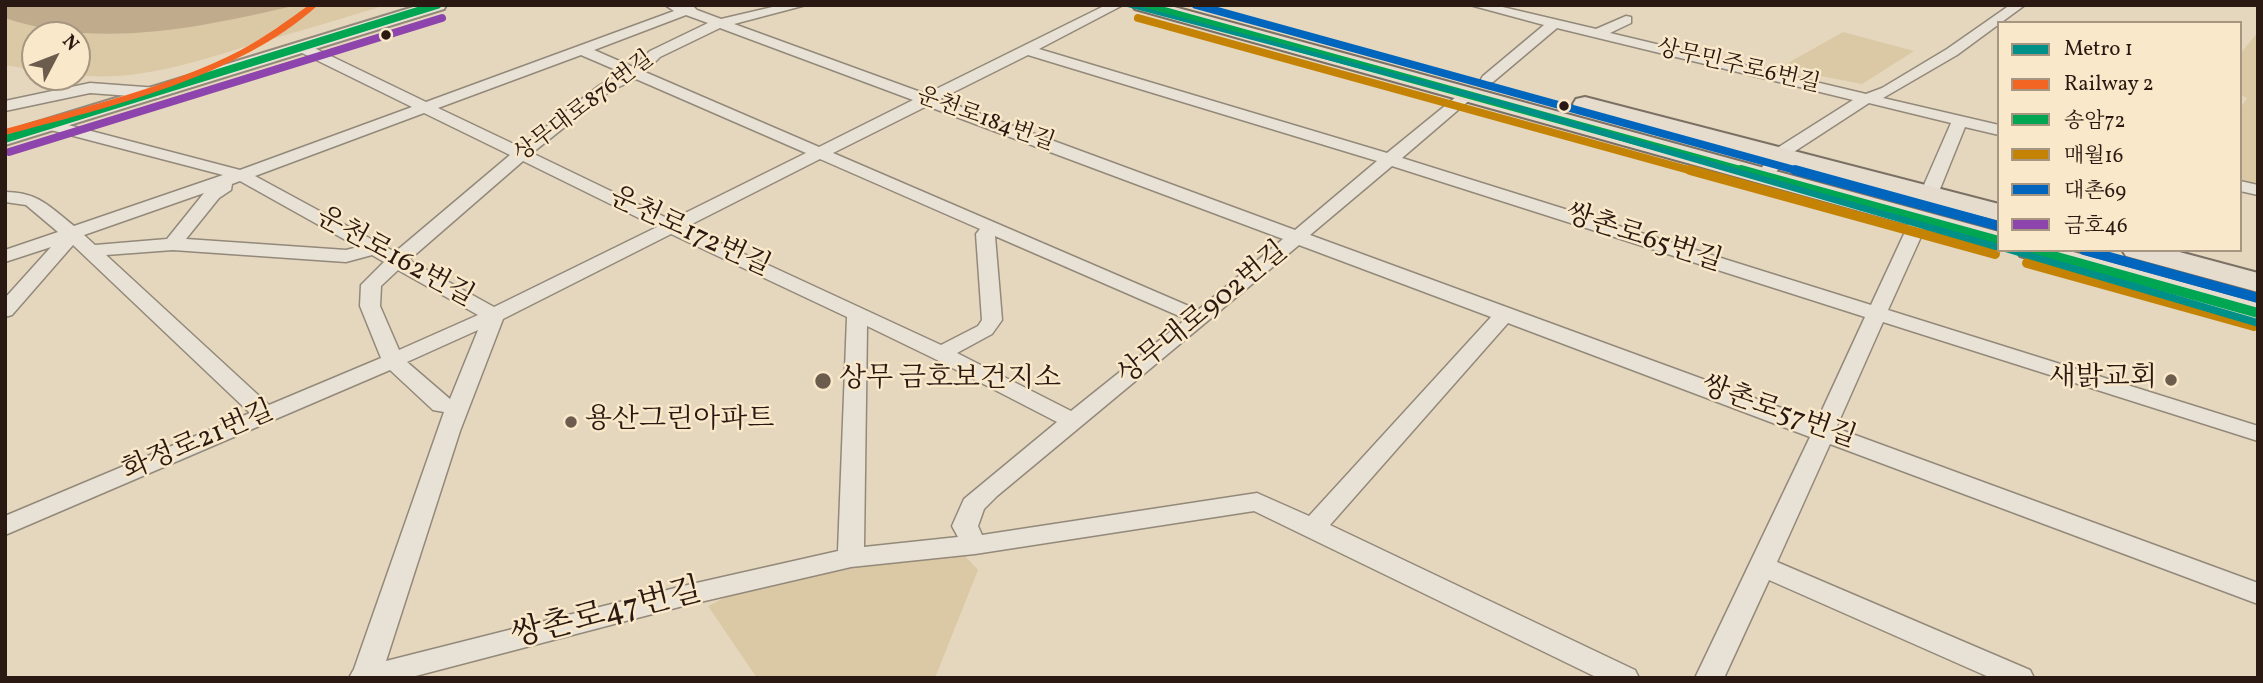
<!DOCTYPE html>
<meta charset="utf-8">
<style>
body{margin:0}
#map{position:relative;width:2263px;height:683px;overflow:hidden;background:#e5d7bd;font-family:Vollkorn,"Noto Serif KR",serif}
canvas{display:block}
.frame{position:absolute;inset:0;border:7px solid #291912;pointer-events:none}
.legend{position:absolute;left:1997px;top:21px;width:245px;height:231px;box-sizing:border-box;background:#f9e8c9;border:2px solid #a69580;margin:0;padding:9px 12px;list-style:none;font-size:21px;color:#291912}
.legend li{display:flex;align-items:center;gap:14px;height:35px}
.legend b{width:35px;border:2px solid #a69580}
.north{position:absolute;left:21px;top:21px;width:70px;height:70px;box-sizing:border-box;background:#f9e8c9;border:2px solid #a69580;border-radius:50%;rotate:48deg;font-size:19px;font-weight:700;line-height:28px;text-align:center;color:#291912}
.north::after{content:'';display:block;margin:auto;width:24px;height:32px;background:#6b5c4e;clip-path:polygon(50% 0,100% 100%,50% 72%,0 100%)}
</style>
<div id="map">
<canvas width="2263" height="683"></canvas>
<div class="frame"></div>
<ul class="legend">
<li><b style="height:9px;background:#009088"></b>Metro 1</li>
<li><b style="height:9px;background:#f26522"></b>Railway 2</li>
<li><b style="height:9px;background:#00a651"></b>송암72</li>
<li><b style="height:9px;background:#c48304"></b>매월16</li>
<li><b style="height:9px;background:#0065bd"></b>대촌69</li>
<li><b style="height:9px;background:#8e44ad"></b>금호46</li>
</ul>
<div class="north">N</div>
</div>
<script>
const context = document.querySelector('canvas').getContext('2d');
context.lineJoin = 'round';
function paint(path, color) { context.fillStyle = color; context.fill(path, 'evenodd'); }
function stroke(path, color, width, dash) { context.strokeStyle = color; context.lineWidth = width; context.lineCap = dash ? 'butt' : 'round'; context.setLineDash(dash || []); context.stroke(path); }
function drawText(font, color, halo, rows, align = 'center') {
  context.font = font + ' Vollkorn,"Noto Serif KR",serif'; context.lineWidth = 5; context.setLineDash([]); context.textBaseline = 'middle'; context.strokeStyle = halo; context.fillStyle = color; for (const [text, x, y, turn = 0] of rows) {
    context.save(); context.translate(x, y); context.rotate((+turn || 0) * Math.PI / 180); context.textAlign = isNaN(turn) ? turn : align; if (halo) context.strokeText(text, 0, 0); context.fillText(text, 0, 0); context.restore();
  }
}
const green = new Path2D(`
 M5,5H386C341,19 296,32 251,45C196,62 136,82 77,75V35H35V70L5,65Z
 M1843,32L1914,51L1862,84L1779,68Z
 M2258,32V187L2240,183V109L2247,98L2240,95V54Z
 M964,555L978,570L935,678H757L708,606L726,597L838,569Z`);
const water = new Path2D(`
 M5,5H297C203,27 99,50 5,18Z`);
const minor = new Path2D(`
 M665,5H692L697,10L721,19L781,5H806L734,24L926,94L1106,5H1123L1039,49L1387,153L1462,92H1472L1475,95L1472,98L1402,158L1871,305L1911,219L1920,214L1926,215L1929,219L1888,310L2258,426V441L1883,322L1836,428L2258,583V604L1830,444L1777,562L2030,670L2034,678H1991L1769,580L1724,678H1695L1810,437L1508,323L1330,525L1635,670L1639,678H1598L1254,511L975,554L851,567L683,606L408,678H349L354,669L444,412L433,410L390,370L5,535V516L250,413L73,245L12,315L5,317V298L51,247L5,262V250L58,232L26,205L5,202V192C38,192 50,207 74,226L223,175L43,128L41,125L43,122L49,120L240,170L412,107L298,51V45H308L426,102L674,11ZM686,15L708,23L650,51L633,67L594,50ZM720,28L913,100L819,147L645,72L660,57ZM581,55L623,73L600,85L520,147L438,108ZM1028,55L1377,161L1295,230L940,99ZM636,79L806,153L671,220L532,153L610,91ZM927,106L1283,239L1198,310L833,153ZM424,113L510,155L395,252L255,176ZM820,159L980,229L976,234L982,320L978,326L941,345L686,227ZM523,161L657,227L494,307L409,260ZM1392,166L1865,317L1817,421L1310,235ZM240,181L358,247L346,250L186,239L219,198L231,190L232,184ZM204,193L167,239L95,245L84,235ZM671,234L847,317L838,551L683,586L386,661L460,431L503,319ZM995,236L1186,319L1071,411L957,353L992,334L1002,320ZM1299,245L1491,317L1309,516L1257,493L982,535L978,526L984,509L997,496ZM173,250L346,262L372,255L384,262L361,285L360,306L381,358L269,405L106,255ZM398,270L478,315L399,350L380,306L381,286ZM867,326L933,358L1057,422L964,499L952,526L958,537L864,547ZM478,330L450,399L407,362Z
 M1470,5H1494L1596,29L1626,16L1631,17V23L1610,33L1866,94L1882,88L1947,49L2010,5H2025L1957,55L1883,98L1999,125V135L1965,127L1938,194L1929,199L1920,194L1951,123L1869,103L1786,157L1771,180L1765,181L1756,176L1774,150L1853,100L1557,28L1493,82H1483L1481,79L1483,76L1544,25Z
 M90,83L158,88L166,93L158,98L90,93L5,111V101Z
 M2240,181L2258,185V195L2240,191Z`);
const tertiary = new Path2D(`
 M420,5H446L444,9L5,145V132Z`);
const primary = new Path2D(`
 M1132,5H1167L1999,232V250L1135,9Z
 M1585,97L1999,204V221L1576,109L1573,104L1576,99Z
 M2016,250H2066L2258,303V323L2020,256Z
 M2122,250H2172L2258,273V292L2126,256Z`);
const bus1Far1 = new Path2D(`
 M1143,5L1748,172
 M5,139L437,5`);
const bus1 = new Path2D(`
 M1741,170L1999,241
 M2032,250L2258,313`);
const bus2Far1 = new Path2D(`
 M1138,18L1696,172`);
const bus2 = new Path2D(`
 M1690,170L1995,254
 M2027,263L2254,326`);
const bus3Far1 = new Path2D(`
 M1196,5L1802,172`);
const bus3 = new Path2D(`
 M1795,170L1999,226
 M2084,250L2258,298`);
const bus4 = new Path2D(`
 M9,152L442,18`);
const rail1 = new Path2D(`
 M309,5H318C239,77 106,108 5,135V129C85,107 167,88 241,50C265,37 287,21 309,5Z`);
const metro1 = new Path2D(`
 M1120,5H1134L1507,102L1999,244V250H2003H1995L1501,106Z
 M2004,250H2022L2258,319V327L2005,252Z`);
const markers = [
 [386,35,6,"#291912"],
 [1564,106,6,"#291912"],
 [2171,380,7,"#6b5c4e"],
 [823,381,9,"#6b5c4e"],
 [571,422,7,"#6b5c4e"]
];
const farStreetnames = [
 ["상무민주로6번길",1738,68,13],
 ["상무대로876번길",585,108,-37],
 ["운천로184번길",985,121,20]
];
const streetNames = [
 ["운천로172번길",689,234,25],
 ["쌍촌로65번길",1643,240,18],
 ["운천로162번길",394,259,29],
 ["상무대로902번길",1204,315,-39],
 ["쌍촌로57번길",1778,414,20],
 ["화정로21번길",199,443,-23]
];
const poiNames = [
 ["새밝교회",2157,380,"right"],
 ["상무 금호보건지소",839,381],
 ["용산그린아파트",585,422]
];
const nearStreetnames = [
 ["쌍촌로47번길",607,616,-14]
];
paint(green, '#dbc8a5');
paint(water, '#c0ac8d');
stroke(minor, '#93897a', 3);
stroke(tertiary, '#93897a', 4);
stroke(primary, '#7a7063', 4);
paint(minor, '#e8e1d5');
paint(tertiary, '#e8e1d5');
paint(primary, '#e5dccd');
stroke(bus1Far1, '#00a651', 8);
stroke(bus1, '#00a651', 10);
stroke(bus2Far1, '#c48304', 8);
stroke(bus2, '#c48304', 10);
stroke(bus3Far1, '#0065bd', 8);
stroke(bus3, '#0065bd', 10);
stroke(bus4, '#8e44ad', 8);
paint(rail1, '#f26522');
paint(metro1, '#009088');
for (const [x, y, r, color] of markers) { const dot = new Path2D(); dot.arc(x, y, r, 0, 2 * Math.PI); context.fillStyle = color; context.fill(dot); stroke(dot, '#f9e8c9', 2.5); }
drawText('23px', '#291912', '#f9e8c9', farStreetnames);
drawText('28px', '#291912', '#f9e8c9', streetNames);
drawText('28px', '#291912', '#f9e8c9', poiNames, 'left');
drawText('33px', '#291912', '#f9e8c9', nearStreetnames);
</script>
